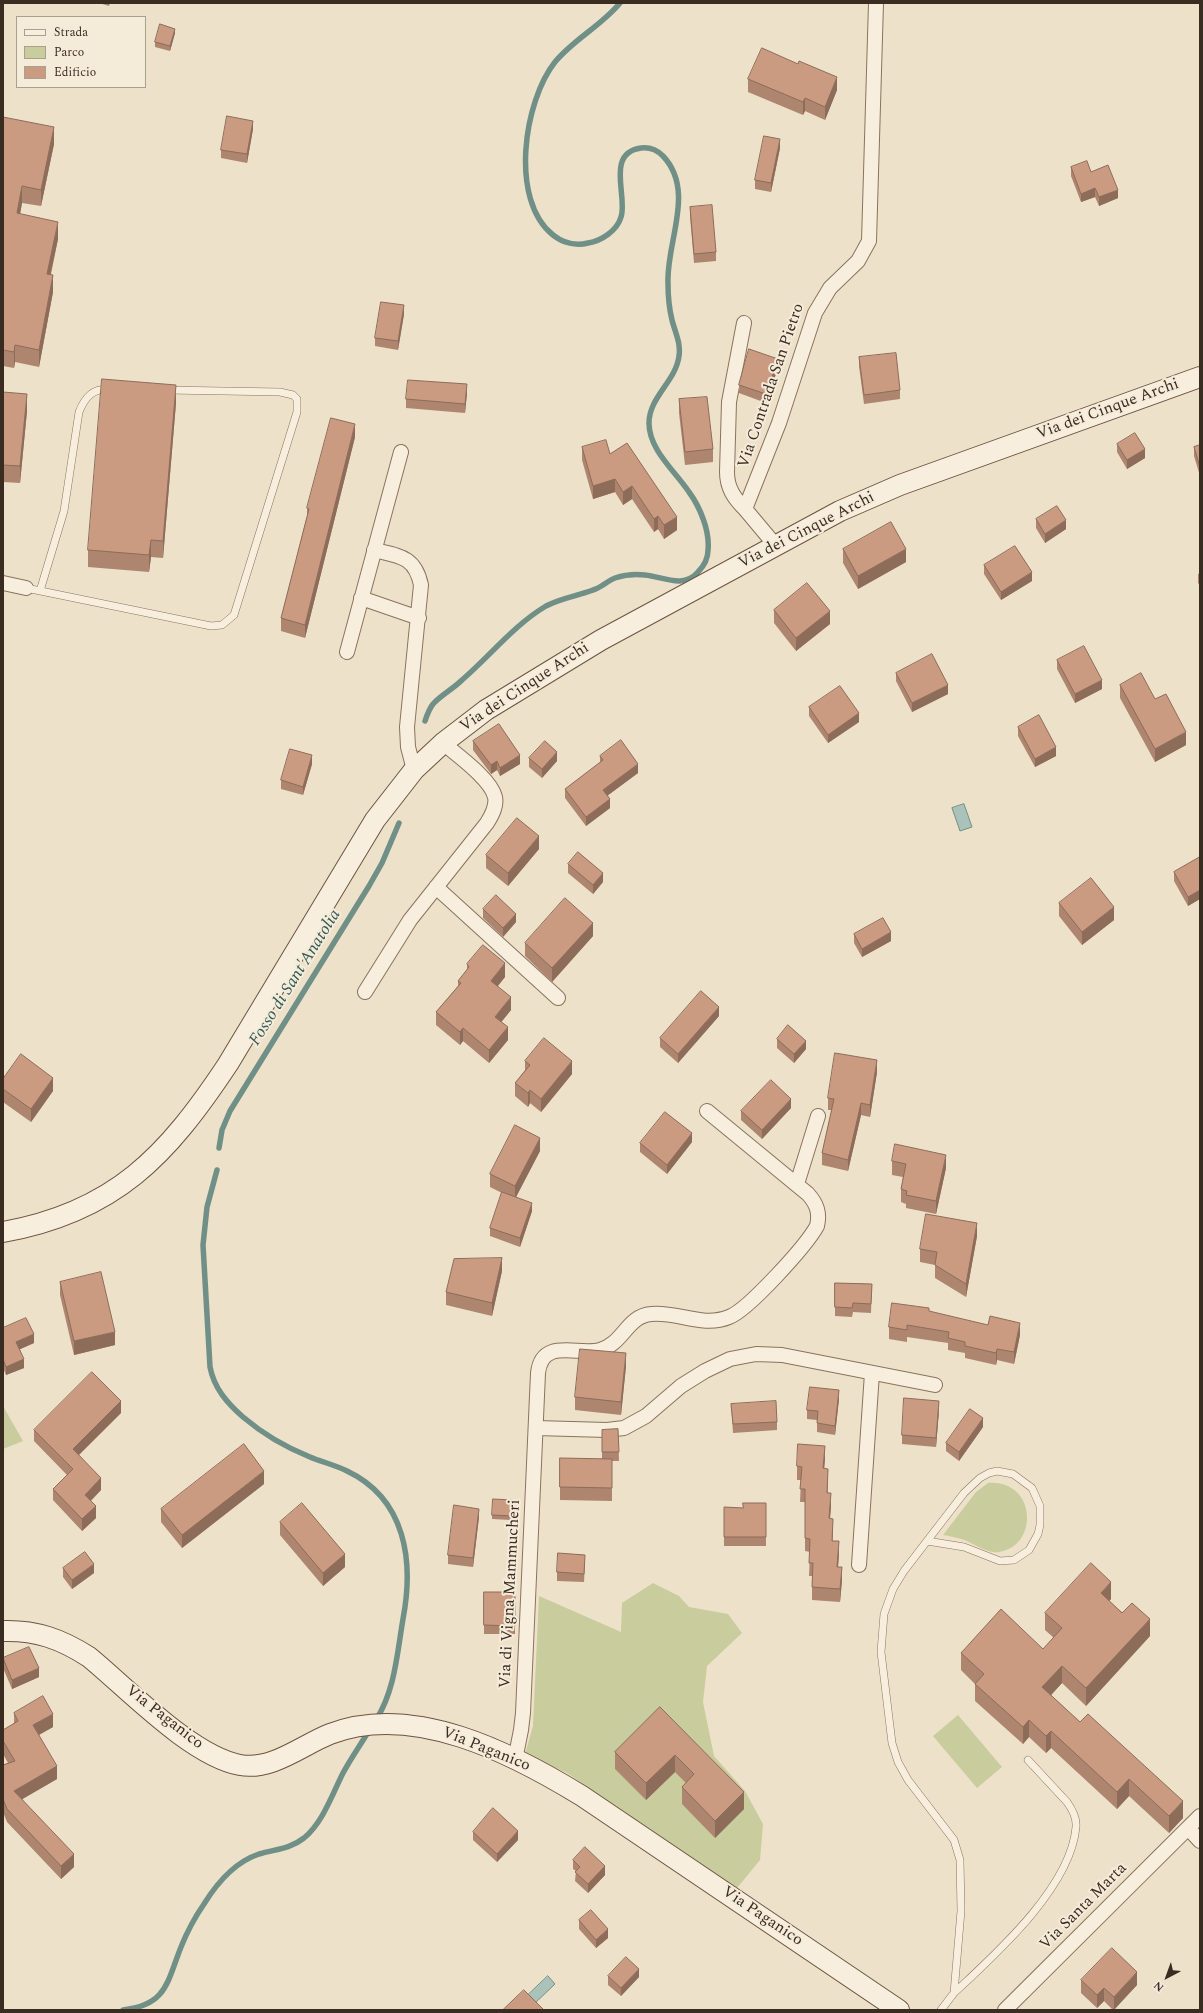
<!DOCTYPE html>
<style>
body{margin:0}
#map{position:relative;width:1203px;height:2013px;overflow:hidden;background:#ede1c9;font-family:Spectral,serif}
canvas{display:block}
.frame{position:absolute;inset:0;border:4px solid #3b2c21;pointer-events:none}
.legend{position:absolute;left:16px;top:16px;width:130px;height:72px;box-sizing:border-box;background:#f5ebd9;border:1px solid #ab9f8f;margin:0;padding:5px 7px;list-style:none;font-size:12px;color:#3b2c21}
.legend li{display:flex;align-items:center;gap:8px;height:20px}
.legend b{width:20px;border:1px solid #ab9f8f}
.north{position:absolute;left:1147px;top:1957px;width:40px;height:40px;-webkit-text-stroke:3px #f5ebd9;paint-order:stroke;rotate:221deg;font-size:11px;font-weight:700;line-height:16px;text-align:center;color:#3b2c21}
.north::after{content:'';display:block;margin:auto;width:14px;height:18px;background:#3b2c21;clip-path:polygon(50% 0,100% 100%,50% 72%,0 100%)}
</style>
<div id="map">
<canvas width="1203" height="2013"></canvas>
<div class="frame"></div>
<ul class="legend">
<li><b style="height:5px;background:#f8eedd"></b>Strada</li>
<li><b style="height:11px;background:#c9cc9d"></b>Parco</li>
<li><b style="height:11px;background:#ca9b81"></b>Edificio</li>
</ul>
<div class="north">N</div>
</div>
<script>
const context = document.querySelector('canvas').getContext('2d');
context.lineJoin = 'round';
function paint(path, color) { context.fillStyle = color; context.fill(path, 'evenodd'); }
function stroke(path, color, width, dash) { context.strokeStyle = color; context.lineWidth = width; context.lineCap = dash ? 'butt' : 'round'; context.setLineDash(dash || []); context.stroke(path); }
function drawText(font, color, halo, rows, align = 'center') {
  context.font = font + ' Spectral,serif'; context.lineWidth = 4; context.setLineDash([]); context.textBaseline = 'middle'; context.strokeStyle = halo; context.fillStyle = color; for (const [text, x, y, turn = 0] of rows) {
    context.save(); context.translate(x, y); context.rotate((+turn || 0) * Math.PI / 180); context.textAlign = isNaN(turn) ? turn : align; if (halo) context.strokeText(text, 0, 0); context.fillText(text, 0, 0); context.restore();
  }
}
const green = new Path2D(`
 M3,1406L23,1441L3,1449Z
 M988,1483C1036,1479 1040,1546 999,1552C986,1554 973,1542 961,1539C955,1537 949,1536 943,1535L976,1492Z
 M653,1583L679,1596L689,1607L728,1614L742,1633L707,1666L703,1702L714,1756L745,1791L763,1824L760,1860L737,1888L567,1773L525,1754L533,1726L539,1596L621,1632L622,1603Z
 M958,1715L1002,1767L977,1788L933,1736Z`);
const water = new Path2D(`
 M964,804L972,827L960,831L952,808Z
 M548,1976L555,1984L533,2005L526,1997Z`);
const stream = new Path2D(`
 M425,721C427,715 429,709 433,704C441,695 453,689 462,680C490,656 514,625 546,606C561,598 577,596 593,590C601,588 607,581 615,578C624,575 636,574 645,575C664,577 683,589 698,572C704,566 708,559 708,550C710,531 700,507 689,492C675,471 649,450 649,423C649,397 676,381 679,356C681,343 675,332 672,320C669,308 668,295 668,283C666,242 696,191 663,156C657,150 649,147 641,148C605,153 628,197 621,217C617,231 601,241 588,243C576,246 563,243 553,235C509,200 524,101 555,62C574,39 601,26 620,3
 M219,1148L222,1130L230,1111L369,886L382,863L399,823
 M217,1170L207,1207L203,1245L210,1367C214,1388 227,1403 243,1417C263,1434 285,1447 310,1457C322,1462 335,1465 347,1471C406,1499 414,1561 403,1619C397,1654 395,1690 376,1720
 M123,2010C167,2005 167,1982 181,1947C187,1932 195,1917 204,1904C217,1883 235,1862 259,1854C276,1849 290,1849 304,1838C323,1822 332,1795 343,1773C351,1758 361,1744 370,1729`);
const lane = new Path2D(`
 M26,588L211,626L222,625L234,615L297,412V399L293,395L280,392L167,390
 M40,591L64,511L79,412C85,397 93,388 110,389
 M927,1541L964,1547L1000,1561L1014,1560L1029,1550L1038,1534L1040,1525V1506L1032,1488L1013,1474L997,1471L989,1473L980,1478L964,1493L927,1541L904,1571L893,1589L884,1614L881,1652L892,1743L898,1762L908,1780L954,1840L960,1860L961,1911L954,1993L941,2010
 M954,1993C996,1954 1071,1887 1076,1827C1077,1818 1072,1809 1067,1802L1028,1760`);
const street = new Path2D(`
 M744,323L729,402L727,472C727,488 734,498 745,509
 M776,546L745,509L779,423L815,313L830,288L858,261L869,241L876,3
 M374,550C399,556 415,556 421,585L407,727L408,747L414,770
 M3,583L26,588
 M361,598L419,618
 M347,652L401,452
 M436,887L558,998
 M365,992L410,920L487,823C492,815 497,806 495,797C491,779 457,755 443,743
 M797,1184L818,1116
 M536,1428L607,1430L624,1428L646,1416L681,1386L705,1371L730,1359L756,1354L782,1355L935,1385
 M859,1565L872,1373
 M515,1760L521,1730L523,1713L538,1373C542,1337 578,1356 600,1350C623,1344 627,1316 651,1314C677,1311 702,1328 729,1317C748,1310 806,1246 817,1226C820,1213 817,1204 808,1194L707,1111
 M1188,1828L1200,1841
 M1005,2010L1200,1816`);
const secondary = new Path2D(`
 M3,1232C115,1212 167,1156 228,1064L375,820L414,770L443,743L486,710L601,640L840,511L900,485L1200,377
 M3,1631C36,1630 61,1639 89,1657C127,1688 191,1756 240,1765C272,1771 302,1745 330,1734C413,1702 512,1753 582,1796L899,2010`);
const wall = new Path2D(`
 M99,3H110L109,6Z
 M175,33L170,51L155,47V42Z
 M748,79L837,90L825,120L805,111L803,115L748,92Z
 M3,117L54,144L41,206L22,203L20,214L58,239L51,274L53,292L39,367L15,362L14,368L3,366Z
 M253,129L247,163L221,158V150Z
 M780,148L771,192L755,189V180Z
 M1071,167L1091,172L1118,198L1099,206L1095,197L1081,202L1071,176Z
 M690,207L716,252V261L694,263L690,216Z
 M404,314L398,350L375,346V338Z
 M859,357L900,390V399L864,404L859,366Z
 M778,368L766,403L739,393V385Z
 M3,392L27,411L20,483L3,482Z
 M467,393L465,413L406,408V399Z
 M679,399L713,449V462L685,465L679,413Z
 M176,403L163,558L151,557L149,572L88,567V550Z
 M355,437L305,638L281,631V618L307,516V508Z
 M1117,444L1145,458L1127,469L1117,452Z
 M1200,445V476L1194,456V447Z
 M582,447L610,454L677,530L664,539L658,529L654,532L632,499L623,505L615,492L593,499L582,460Z
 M1036,519L1066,529L1045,543L1036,528Z
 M843,549L906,562L858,589L843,563Z
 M984,565L1032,581L1001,600L984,574Z
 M1200,573V586L1198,583V574Z
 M774,610L830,624L796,651L774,623Z
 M1057,660L1102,689L1075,703L1057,669Z
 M896,673L948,694L912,712L896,681Z
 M1120,685L1155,699L1186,745L1155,762L1120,698Z
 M809,707L859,722L828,743L809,716Z
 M1018,727L1056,756L1035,767L1018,736Z
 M473,741L520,764L500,776L497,770L491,774L473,750Z
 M600,756L638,773L608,795L610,808L586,826L565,798V789L600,763Z
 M529,758L557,761L542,778L529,767Z
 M312,764L303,795L281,789V780Z
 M539,849L508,886L486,868V855Z
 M1200,857V899L1188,906L1174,881V872Z
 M568,864L603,882L593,894L568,873Z
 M1059,903L1114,920L1082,945L1059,916Z
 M483,909L516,922L503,937L483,918Z
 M854,934L891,941L862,957L854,943Z
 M593,936L552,982L525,956V943Z
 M467,964L505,977L498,986L511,1010L501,1022L508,1040L489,1063L463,1041L460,1045L436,1025V1012L458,986V981L467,970Z
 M719,1016L678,1063L660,1047V1038Z
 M777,1039L806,1049L794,1063L777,1048Z
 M525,1061L572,1074L541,1112L530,1103L528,1107L515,1096V1083L525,1070Z
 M877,1072L870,1117L861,1115L848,1171L822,1165V1153L832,1110H828V1098Z
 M3,1079L53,1091L31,1122L3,1102Z
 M791,1108L762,1139L741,1120V1111Z
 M692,1142L667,1174L640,1152V1143Z
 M540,1151L516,1197L532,1211L520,1247L490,1236V1228L502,1193L490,1187V1174Z
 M892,1161L946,1168L936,1214L906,1208V1204L901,1202V1189L903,1177L892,1175Z
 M977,1236L966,1297L935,1278V1265L920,1262V1249Z
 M502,1271L492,1316L446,1305V1292Z
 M60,1282L115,1345L74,1355L60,1295Z
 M835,1283L872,1284L871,1313L853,1312L852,1317L835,1316Z
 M929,1312L1020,1335L1014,1364L997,1360L996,1365L965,1358V1353L948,1350V1343L907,1337V1342L889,1339V1327Z
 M3,1328L34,1343L20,1349L24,1368L6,1375L3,1368Z
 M626,1366L621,1415L575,1410V1397Z
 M839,1399L835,1435L817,1432V1420L807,1419V1410Z
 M731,1404L777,1422V1430L733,1433Z
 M939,1410L936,1447L902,1444V1435Z
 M121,1413L78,1455L101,1490L91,1501L96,1518L82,1531L53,1500V1489L67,1475L34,1441V1430Z
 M983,1427L959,1461L946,1451V1443Z
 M618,1429L619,1461H612V1501L560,1500V1487L602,1459V1430Z
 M825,1459L824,1468L828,1482L827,1493L831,1506L830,1518L833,1532L832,1541L839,1554L838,1567L842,1580L840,1602L812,1600V1576H809L810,1552L805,1551V1502H800L801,1480H797V1466Z
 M264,1484L182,1548L161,1522V1509Z
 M766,1503V1546H724V1507L743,1508Z
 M512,1505L511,1520L492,1519V1515Z
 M479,1517L473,1567L448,1564V1555Z
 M280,1522L345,1567L323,1586L280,1535Z
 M585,1564L584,1582L557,1581V1572Z
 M63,1568L94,1573L72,1589L63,1577Z
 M484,1592H515V1634H484Z
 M1111,1599L1109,1601L1150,1636L1086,1706L1062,1683L1051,1695L1183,1818L1169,1833L1129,1796L1117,1809L1051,1748L1046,1753L1029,1737L1023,1744L975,1701V1684L961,1670V1653L1043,1649L1054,1638L1045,1630V1613Z
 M3,1658L39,1677L12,1689L3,1668Z
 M660,1707L744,1809L715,1838L682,1804V1787L686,1783L675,1772L646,1800L615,1769V1752Z
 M14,1713L53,1727L39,1735L57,1779L22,1799L74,1867L61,1879L7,1822L3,1812V1765L8,1763L3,1754V1730L14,1724Z
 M473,1832L518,1840L497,1862L473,1840Z
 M573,1860L605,1875L588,1893L575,1881L576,1871L573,1869Z
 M579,1920L608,1938L596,1948L579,1929Z
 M608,1976L639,1977L621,1996L608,1985Z
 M1081,1980L1137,1985L1113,2010L1104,2001L1097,2008L1081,1993Z`);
const shadedWall = new Path2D(`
 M175,29V33L170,51V46Z
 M837,77V90L825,120V107Z
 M805,98V111L803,115V102Z
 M253,121V129L247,163V154Z
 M54,127V144L41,206V190Z
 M780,139V148L771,192V183Z
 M22,186V203L17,230V213Z
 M1095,188V197L1081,202V194Z
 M1118,190V198L1099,206V197Z
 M58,222V239L47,290V274Z
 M53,275V292L39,367V350Z
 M404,305V314L398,350V341Z
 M15,345V362L14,368V352Z
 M778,359V368L766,403V394Z
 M467,384V393L465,413V404Z
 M176,385V403L163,558V541Z
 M27,394V411L20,483V466Z
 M355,424V437L305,638V625Z
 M1145,449V458L1127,469V460Z
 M615,479V492L593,499V486Z
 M632,486V499L623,505V492Z
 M658,516V529L654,532V519Z
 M677,517V530L664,539V525Z
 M1066,520V529L1045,543V534Z
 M151,540V557L149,572V555Z
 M906,549V562L858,589V576Z
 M1032,572V581L1001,600V592Z
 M830,611V624L796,651V638Z
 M1102,680V689L1075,703V694Z
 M948,685V694L912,712V703Z
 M859,713V722L828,743V735Z
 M1186,732V745L1155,762V749Z
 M1056,747V756L1035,767V759Z
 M557,752V761L542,778V769Z
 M312,755V764L303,795V787Z
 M520,755V764L500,776V768Z
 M497,761V770L491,774V765Z
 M638,764V773L603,799V790Z
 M610,799V808L586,826V817Z
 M539,836V849L508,886V873Z
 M603,873V882L593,894V885Z
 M1200,890V899L1188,906V897Z
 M1114,907V920L1082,945V932Z
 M516,914V922L503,937V928Z
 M593,923V936L552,982V968Z
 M891,932V941L862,957V949Z
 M505,963V977L491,994V981Z
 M511,997V1010L495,1030V1017Z
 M719,1007V1016L678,1063V1054Z
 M508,1027V1040L489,1063V1050Z
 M463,1028V1041L460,1045V1032Z
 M806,1041V1049L794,1063V1054Z
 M877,1060V1072L870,1117V1105Z
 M572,1061V1074L541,1112V1099Z
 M53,1078V1091L31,1122V1109Z
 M530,1090V1103L528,1107V1093Z
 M791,1099V1108L762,1139V1130Z
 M861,1103V1115L848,1171V1160Z
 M692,1133V1142L667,1174V1165Z
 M540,1138V1151L515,1199V1186Z
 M946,1155V1168L936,1214V1201Z
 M532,1203V1211L520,1247V1238Z
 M977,1223V1236L966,1297V1284Z
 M502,1258V1271L492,1316V1303Z
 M1020,1323V1335L1014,1364V1352Z
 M115,1332V1345L74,1355V1341Z
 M34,1334V1343L16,1351V1342Z
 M997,1349V1360L996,1365V1353Z
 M626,1353V1366L621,1415V1402Z
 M24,1359V1368L6,1375V1367Z
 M839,1390V1399L835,1435V1426Z
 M121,1401V1413L73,1461V1449Z
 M939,1401V1410L936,1447V1438Z
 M983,1418V1427L959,1461V1452Z
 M825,1446V1459L823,1482V1468Z
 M828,1469V1482L827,1506V1493Z
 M264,1471V1484L182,1548V1535Z
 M101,1478V1490L85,1506V1495Z
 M831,1493V1506L829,1531V1518Z
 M96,1506V1518L82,1531V1519Z
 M479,1509V1517L473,1567V1558Z
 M833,1519V1532L832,1554V1541Z
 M839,1541V1554L837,1580V1567Z
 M345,1554V1567L323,1586V1573Z
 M94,1564V1573L72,1589V1580Z
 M842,1567V1580L840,1602V1589Z
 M1111,1582V1599L1101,1610V1593Z
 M1150,1619V1636L1086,1706V1688Z
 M1062,1666V1683L1042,1705V1687Z
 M39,1668V1677L12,1689V1680Z
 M53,1714V1727L33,1738V1725Z
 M1029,1720V1737L1023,1744V1727Z
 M1051,1731V1748L1046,1753V1736Z
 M675,1755V1772L646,1800V1783Z
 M57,1766V1779L14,1804V1791Z
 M1129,1779V1796L1117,1809V1792Z
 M744,1792V1809L715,1838V1821Z
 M1183,1801V1818L1169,1833V1816Z
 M518,1831V1840L497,1862V1854Z
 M74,1854V1867L61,1879V1866Z
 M605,1866V1875L588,1893V1884Z
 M608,1929V1938L596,1948V1940Z
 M639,1969V1977L621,1996V1988Z
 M1137,1972V1985L1114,2010V1997Z
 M1104,1988V2001L1097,2008V1995Z`);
const building = new Path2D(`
 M160,24L175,29L170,46L155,42Z
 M762,48L798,64L799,61L837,77L825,107L805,98L803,102L748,79Z
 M227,116L253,121L247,154L221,150Z
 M3,117L54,127L41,190L22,186L17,213L58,222L47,274L53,275L39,350L15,345L14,352L3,350Z
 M764,136L780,139L771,183L755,180Z
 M1087,161L1091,172L1108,165L1118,190L1099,197L1095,188L1081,194L1071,167Z
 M712,205L716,252L694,254L690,207Z
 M381,302L404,305L398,341L375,338Z
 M749,349L778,359L766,394L739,385Z
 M896,353L900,390L864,395L859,357Z
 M102,379L176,385L163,541L151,540L149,555L88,550Z
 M408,380L467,384L465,404L406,399Z
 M3,392L27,394L20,466L3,465Z
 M707,397L713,449L685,452L679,399Z
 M331,418L355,424L305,625L281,618L309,509L307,508Z
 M1135,433L1145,449L1127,460L1117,444Z
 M606,440L610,454L627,443L677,517L664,525L658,516L654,519L632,486L623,492L615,479L593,486L582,447Z
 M1200,445V467L1194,447Z
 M1057,506L1066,520L1045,534L1036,519Z
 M891,522L906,549L858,576L843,549Z
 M1015,546L1032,572L1001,592L984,565Z
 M807,583L830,611L796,638L774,610Z
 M1084,646L1102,680L1075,694L1057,660Z
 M932,654L948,685L912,703L896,673Z
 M1141,673L1155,699L1166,694L1186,732L1155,749L1120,685Z
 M840,686L859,713L828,735L809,707Z
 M1039,715L1056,747L1035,759L1018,727Z
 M499,724L520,755L500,768L497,761L491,765L473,741Z
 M621,740L638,764L603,790L610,799L586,817L565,789L603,760L600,756Z
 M545,741L557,752L542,769L529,758Z
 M290,749L312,755L303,787L281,780Z
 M517,818L539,836L508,873L486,855Z
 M578,852L603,873L593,885L568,864Z
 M1200,857V890L1188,897L1174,872Z
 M1091,878L1114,907L1082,932L1059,903Z
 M496,895L516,914L503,928L483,909Z
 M565,898L593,923L552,968L525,943Z
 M883,918L891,932L862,949L854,934Z
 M483,945L505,963L491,981L511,997L495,1017L508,1027L489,1050L463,1028L460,1032L436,1012L461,983L458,981L469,967L467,964Z
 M701,991L719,1007L678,1054L660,1038Z
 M788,1025L806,1041L794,1054L777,1039Z
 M544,1038L572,1061L541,1099L530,1090L528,1093L515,1083L530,1065L525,1061Z
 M835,1053L877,1060L870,1105L861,1103L848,1160L822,1153L834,1099L828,1098Z
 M21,1054L53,1078L31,1109L3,1089V1079Z
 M771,1080L791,1099L762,1130L741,1111Z
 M665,1112L692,1133L667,1165L640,1143Z
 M515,1125L540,1138L515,1186L490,1174Z
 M895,1144L946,1155L936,1201L906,1195L907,1191L901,1189L906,1164L892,1161Z
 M502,1192L532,1203L520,1238L490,1228Z
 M926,1214L977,1223L966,1284L935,1265L937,1252L920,1249Z
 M502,1258L492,1303L446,1292L454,1259Z
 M101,1272L115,1332L74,1341L60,1282Z
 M835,1283L872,1284L871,1304L853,1303L852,1308L835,1307Z
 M892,1303L929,1308V1311L988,1325L990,1316L1020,1323L1014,1352L997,1349L996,1353L965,1346V1342L948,1338L949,1332L907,1325V1330L889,1327Z
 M26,1318L34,1334L16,1342L24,1359L6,1367L3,1359V1328Z
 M580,1349L626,1353L621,1402L575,1397Z
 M92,1372L121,1401L73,1449L101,1478L85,1495L96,1506L82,1519L53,1489L73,1469L34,1430Z
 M810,1387L839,1390L835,1426L817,1423L818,1411L807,1410Z
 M904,1398L939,1401L936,1438L902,1435Z
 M776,1401L777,1422L733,1424L731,1404Z
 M970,1409L983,1418L959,1452L946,1443Z
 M618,1429L619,1452H602V1430Z
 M244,1444L264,1471L182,1535L161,1509Z
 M798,1444L825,1446L823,1468L828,1469L827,1493H831L829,1518L833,1519L832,1541H839L837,1567H842L840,1589L812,1587L813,1563H809L810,1539L805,1538V1489H800L802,1467L797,1466Z
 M560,1458L612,1459V1488L560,1487Z
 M493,1499L512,1500L511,1516L492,1515Z
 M302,1503L345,1554L323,1573L280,1522Z
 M743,1503H766V1537H724V1507L743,1508Z
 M454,1505L479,1509L473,1558L448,1555Z
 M85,1552L94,1564L72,1580L63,1568Z
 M558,1553L585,1555L584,1574L557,1572Z
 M1091,1563L1111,1582L1101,1593L1122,1613L1132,1603L1150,1619L1086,1688L1062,1666L1042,1687L1080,1722L1088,1714L1183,1801L1169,1816L1129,1779L1117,1792L1051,1731L1046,1736L1029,1720L1023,1727L975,1684L984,1674L961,1653L1001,1609L1043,1649L1062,1628L1045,1613Z
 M484,1592H515V1626L484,1625Z
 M29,1647L39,1668L12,1680L3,1658Z
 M43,1696L53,1714L33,1725L57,1766L14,1791L74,1854L61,1866L7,1809L3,1799V1765L15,1761L3,1741V1730L18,1721L14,1713Z
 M660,1707L744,1792L715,1821L682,1787L694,1774L675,1755L646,1783L615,1752Z
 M493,1808L518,1831L497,1854L473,1832Z
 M585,1847L605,1866L588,1884L575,1872L580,1867L573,1860Z
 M591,1910L608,1929L596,1940L579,1920Z
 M1112,1948L1137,1972L1114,1997L1104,1988L1097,1995L1081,1980Z
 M626,1957L639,1969L621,1988L608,1976Z
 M524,1990L544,2010H503Z`);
const streetNames = [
 ["Via Contrada San Pietro",772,386,-71],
 ["Via dei Cinque Archi",1108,410,-20],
 ["Via dei Cinque Archi",807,531,-27],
 ["Via dei Cinque Archi",525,688,-33],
 ["Via di Vigna Mammucheri",511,1594,-87],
 ["Via Paganico",164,1718,38],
 ["Via Paganico",486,1750,22],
 ["Via Santa Marta",1084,1907,-45],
 ["Via Paganico",762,1917,34]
];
const waterNames = [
 ["Fosso di Sant'Anatolia",296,978,-58]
];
paint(green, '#c9cc9d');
paint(water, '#aac2ba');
stroke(water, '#709087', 1);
stroke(stream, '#709087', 5.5);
stroke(lane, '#8a735e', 8);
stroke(street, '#8a735e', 16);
stroke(secondary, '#6c5441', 22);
stroke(lane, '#f8eedd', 7);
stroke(street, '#f8eedd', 14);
stroke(secondary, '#f8eedd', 20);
paint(wall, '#ae856f');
paint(shadedWall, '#8d6c5a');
paint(building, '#ca9b81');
stroke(building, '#8d6c5a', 1);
drawText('16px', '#3b2c21', '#f5ebd9', streetNames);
drawText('italic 17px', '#315a55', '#f5ebd9', waterNames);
</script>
